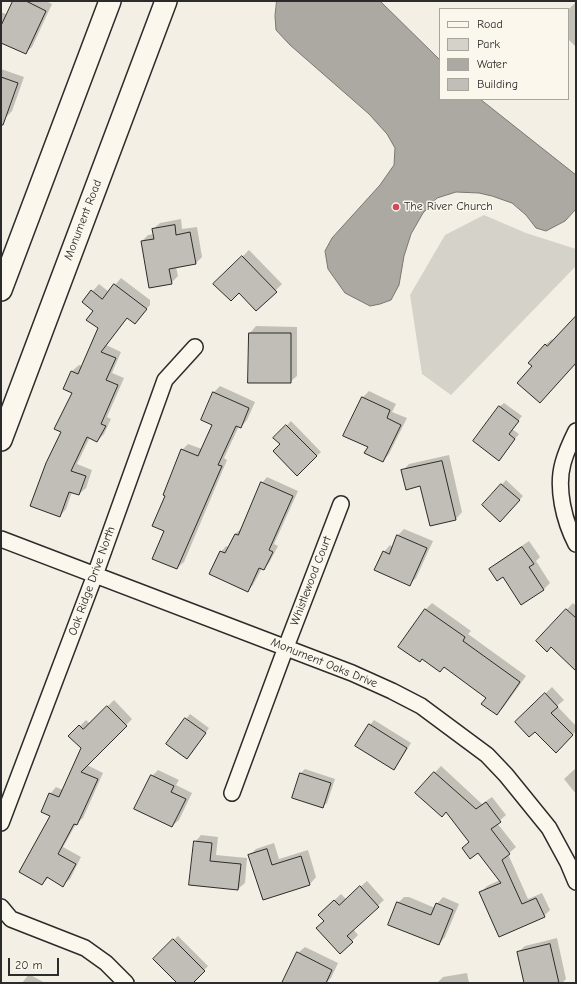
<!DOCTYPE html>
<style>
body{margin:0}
#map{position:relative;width:577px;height:984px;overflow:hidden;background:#f3efe4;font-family:"Comic Neue",sans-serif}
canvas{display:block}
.frame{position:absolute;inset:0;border:2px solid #2b2b2b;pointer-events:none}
.legend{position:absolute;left:439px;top:8px;width:130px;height:92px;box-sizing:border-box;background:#fbf7ec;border:1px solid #a8a59f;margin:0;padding:5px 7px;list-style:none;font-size:12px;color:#2b2b2b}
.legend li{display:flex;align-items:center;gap:8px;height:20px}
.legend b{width:20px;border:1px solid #a8a59f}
.scale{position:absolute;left:8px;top:958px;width:51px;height:18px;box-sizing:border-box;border:2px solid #2b2b2b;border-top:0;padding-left:5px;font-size:12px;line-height:14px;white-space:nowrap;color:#2b2b2b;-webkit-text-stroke:3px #fbf7ec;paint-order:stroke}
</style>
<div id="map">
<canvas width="577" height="984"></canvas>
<div class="frame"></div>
<ul class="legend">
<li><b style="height:5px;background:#fbf7ec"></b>Road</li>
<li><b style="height:11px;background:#d5d2c9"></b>Park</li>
<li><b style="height:11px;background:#aca9a2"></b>Water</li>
<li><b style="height:11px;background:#c0beb6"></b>Building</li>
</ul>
<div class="scale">20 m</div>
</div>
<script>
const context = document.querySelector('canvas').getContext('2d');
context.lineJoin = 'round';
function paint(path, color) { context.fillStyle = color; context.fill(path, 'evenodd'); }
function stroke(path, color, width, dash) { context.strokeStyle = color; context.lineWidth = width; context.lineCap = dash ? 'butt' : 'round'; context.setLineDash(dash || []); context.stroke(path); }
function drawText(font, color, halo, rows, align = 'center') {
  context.font = font + ' "Comic Neue",sans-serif'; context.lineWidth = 3; context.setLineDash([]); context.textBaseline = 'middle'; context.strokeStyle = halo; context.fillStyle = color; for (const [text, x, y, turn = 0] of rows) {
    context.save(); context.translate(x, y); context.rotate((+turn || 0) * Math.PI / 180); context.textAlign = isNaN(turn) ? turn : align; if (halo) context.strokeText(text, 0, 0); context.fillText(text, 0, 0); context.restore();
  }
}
const green = new Path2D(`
 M484,215L526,233L576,249V266L451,395L422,374L410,295L445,235Z`);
const water = new Path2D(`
 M277,1H380L440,60V99H480L576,175V209L565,221L546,231L536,228L526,215L512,203L492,196L479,193L456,192L437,198L423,213L411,234L404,256L399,285L391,300L380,304L370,306L345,293L328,269L325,251L332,238L380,185L394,165L395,148L387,134L369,114L290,45L276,30L275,16Z`);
const shadow = new Path2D(`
 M14,1H46L52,4L32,47L25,53L1,42V12L8,15Z
 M576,2V47L568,39V10Z
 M1,69L24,77L12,111L5,118L1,116Z
 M181,219L182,229L197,227L202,257L196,263L176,267L178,276L171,283L142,241L148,235L154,234L153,229L160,223Z
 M249,250L282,284L256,310L239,292L215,284Z
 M121,278L150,300V305L135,322L128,317L106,345L121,352L112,373L124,378L107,417L111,419L104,434L97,441L90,437L77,464L92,470L86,488L79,494L72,492L66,509L60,516L63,432L73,393L64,389L72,371L79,365L82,366L99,328L94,311L83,302L99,284L109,292Z
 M576,317V362L534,366L545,345L552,339L554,341Z
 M256,326L297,327V376L290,382H249L250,333Z
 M220,386L255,402L247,420L241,427L239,426L224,458L227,460L184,562L177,568L166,531V496L182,450L188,444L202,449L213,424V393Z
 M369,391L396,404L392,412L407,418L389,454L383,461L369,447L345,435L363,397Z
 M504,403L522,416L512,429L519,434L499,459V407Z
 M291,421L321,452L297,474L281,444L275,438Z
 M449,455L462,512L456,519L431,525L421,485L402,471L409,464Z
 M267,477L298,491L274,544L278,546L269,563L264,569L262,568L253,585L247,591L221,552L226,546L229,547L235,534L241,529L262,483Z
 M506,480L523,496L504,517L483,505Z
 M404,529L433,541L416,578L409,585L384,552L390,545L393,547L398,535Z
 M529,541L540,557L536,561L550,583L544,589L522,604L503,576L490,570L497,563Z
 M432,603L471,631L468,634L526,676L503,708L496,714L487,697L445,667L440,671L423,658L399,646L426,609Z
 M573,603L576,606V670L551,646L537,641Z
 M552,687L564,700L557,706L576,726V731L556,751L535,730L516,722Z
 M114,700L132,719L87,765L103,773L83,818L76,824L63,847L81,857L70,879L63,885L49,877L42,884L52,815L50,794L56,787L63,790L82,748L70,736L86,720L90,724Z
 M190,714L209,728L191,754L167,744Z
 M374,720L411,743L398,764L394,769L370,725Z
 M441,766L482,804L492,797L506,815L497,823L516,847L508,854L528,899L542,893L550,910L544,916L481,892L487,886L500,880L447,811L417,792Z
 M576,768V794L564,779Z
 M305,769L335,779L327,803L322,807L293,797L301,773Z
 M158,770L179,780L176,785L192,793L179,820L172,826L152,776Z
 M201,835L218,837L216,855L247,858L245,883L238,889L190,884L195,842Z
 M274,843L279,859L308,850L316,877L310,884L263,899L249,856L256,849Z
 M367,881L384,900L353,929L358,935L340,953L326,908L341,894L346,899Z
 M404,897H409L435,908L437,904L443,897L459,904L445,937L439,944L397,904Z
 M178,936L208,966L192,983H179L154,959Z
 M557,938L566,979L562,983H525L518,952L525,946Z
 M305,947L338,963L331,978L326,983H283L298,953Z
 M467,973L469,983H437L443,977Z
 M29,974L45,983H22Z`);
const building = new Path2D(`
 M13,1H26L46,11L26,54L1,43V26Z
 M1,77L18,83L3,125H1Z
 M175,225L176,235L190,232L196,264L169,269L172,284L149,288L141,241L154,239L152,229Z
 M242,256L277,292L256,311L239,293L231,301L213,284Z
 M114,284L147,309L135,324L127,318L101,352L116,358L106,380L118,385L101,424L106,426L97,442L87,437L71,471L86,476L79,495L69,492L60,517L30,506L46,463L61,432L54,429L72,393L63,389L71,371L78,374L98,328L86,320L93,311L82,302L91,290L102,299Z
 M576,316V363L540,403L517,383L532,366L528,363L545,344L547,346Z
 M249,333H291V383H248Z
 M213,392L249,408L241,428L236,426L218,465L222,466L177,569L152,559L164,531L152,526L165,496L163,495L181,449L198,456L212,425L201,420Z
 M362,397L390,410L387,418L401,425L383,462L364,453L368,447L343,436Z
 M499,406L519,421L509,434L515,439L499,461L473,441Z
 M286,425L317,456L297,476L273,451L280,444L273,438Z
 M442,461L456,520L430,526L420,486L406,490L401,470Z
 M261,482L293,496L269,550L273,552L264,570L259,568L248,592L209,574L220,551L225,553L235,534L238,535Z
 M501,484L520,500L500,522L482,505Z
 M397,535L427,548L410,586L374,570L383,551L389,554Z
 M522,547L534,564L529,567L544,590L521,605L503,577L497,581L489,569Z
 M425,609L465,637L463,641L520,682L497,715L481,704L486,698L444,667L440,672L422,659L420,662L398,647Z
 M566,609L576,618V671L551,647L547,652L536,641Z
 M545,693L558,707L551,713L573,735L556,753L535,732L529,737L515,722Z
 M107,706L127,726L81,772L98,779L77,825L74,824L58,854L76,864L63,887L47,877L42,885L19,872L50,816L41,812L49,793L59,797L81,748L68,736L79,725L83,729Z
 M185,718L206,733L187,759L166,744Z
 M369,724L407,748L394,770L355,746Z
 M434,772L476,809L486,802L501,822L491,829L510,854L502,860L522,904L536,898L545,917L499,937L479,892L501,883L478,853L470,859L462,848L469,842L446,812L442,817L415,793Z
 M300,773L331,783L323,808L292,798Z
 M151,775L174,786L171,792L186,799L172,827L134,809Z
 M194,841L212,843L210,861L241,864L238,890L189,885Z
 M267,849L272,865L301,856L310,885L263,900L248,855Z
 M360,886L379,907L347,936L353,942L340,954L316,928L324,921L318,915L334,900L339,905Z
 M397,902L431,915L436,903L453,910L439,945L388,925Z
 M173,939L205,971L193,983H177L153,959Z
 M550,944L559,983H524L517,952Z
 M297,952L332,970L326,983H282Z`);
const minor = new Path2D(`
 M576,431C571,441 566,452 563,463C556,488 564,521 576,544
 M1,539L352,673L392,691L421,706L487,755L506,775L549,828L568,863L576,882
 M232,793L286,647L341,504
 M1,823L95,575L165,380L195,347
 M1,907L11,919L85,948L106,963L126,983`);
const secondary = new Path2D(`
 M1,290L110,1
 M1,440L166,1`);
const markers = [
 [396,207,4,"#d1495b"]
];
const poiNames = [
 ["The River Church",404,207]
];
const streetNames = [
 ["Monument Road",83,220,-69],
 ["Oak Ridge Drive North",92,581,-70],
 ["Whistlewood Court",311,581,-69],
 ["Monument Oaks Drive",324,663,22]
];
paint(green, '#d5d2c9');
paint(water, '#aca9a2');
stroke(water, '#787772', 1);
paint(shadow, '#0003');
paint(building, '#c0beb6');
stroke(building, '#2b2b2b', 1);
stroke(minor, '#2b2b2b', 18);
stroke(secondary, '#2b2b2b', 24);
stroke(minor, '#fbf7ec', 15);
stroke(secondary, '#fbf7ec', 21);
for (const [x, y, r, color] of markers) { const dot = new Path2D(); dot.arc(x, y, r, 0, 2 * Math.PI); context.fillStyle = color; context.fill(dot); stroke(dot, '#fbf7ec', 1.5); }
drawText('12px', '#2b2b2b', '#fbf7ec', poiNames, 'left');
drawText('12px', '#2b2b2b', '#fbf7ec', streetNames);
</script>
